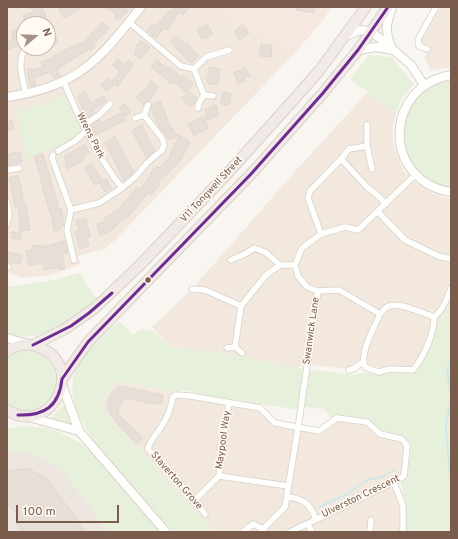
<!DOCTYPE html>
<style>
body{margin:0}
#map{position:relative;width:458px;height:539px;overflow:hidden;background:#f9f5f0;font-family:Overpass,sans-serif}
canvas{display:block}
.frame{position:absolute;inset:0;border:8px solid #7a5c4d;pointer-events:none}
.north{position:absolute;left:16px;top:16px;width:40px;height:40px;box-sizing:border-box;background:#fffaf3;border:1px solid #cabbb1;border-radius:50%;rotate:71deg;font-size:11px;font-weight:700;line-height:16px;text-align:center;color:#7a5c4d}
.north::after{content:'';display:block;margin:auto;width:14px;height:18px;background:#a69286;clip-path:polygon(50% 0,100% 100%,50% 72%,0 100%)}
.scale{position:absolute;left:16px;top:505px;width:103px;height:18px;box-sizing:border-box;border:2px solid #7a5c4d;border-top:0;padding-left:5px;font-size:12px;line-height:14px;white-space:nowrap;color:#7a5c4d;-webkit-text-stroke:3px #fffaf3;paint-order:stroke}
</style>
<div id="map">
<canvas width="458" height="539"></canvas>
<div class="frame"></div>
<div class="north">N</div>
<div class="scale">100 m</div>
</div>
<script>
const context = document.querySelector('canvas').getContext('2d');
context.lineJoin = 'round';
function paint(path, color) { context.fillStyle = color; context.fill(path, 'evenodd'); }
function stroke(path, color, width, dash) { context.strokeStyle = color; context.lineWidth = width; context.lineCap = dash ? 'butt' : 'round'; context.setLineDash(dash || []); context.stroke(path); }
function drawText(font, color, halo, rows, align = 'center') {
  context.font = font + ' Overpass,sans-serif'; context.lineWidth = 3; context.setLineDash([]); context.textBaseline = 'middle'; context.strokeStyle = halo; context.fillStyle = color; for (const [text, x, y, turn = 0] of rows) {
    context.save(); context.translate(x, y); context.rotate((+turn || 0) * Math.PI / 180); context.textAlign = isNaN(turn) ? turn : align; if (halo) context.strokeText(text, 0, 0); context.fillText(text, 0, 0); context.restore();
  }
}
const residential = new Path2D(`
 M7,7H215L296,52L115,240L104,249L78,256L80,264L51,275L21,278L7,271ZM24,24H48V48H24Z
 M441,7H451V67L430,71L425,58L429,48L423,44L421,40Z
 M368,92L396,113L393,126V141L397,156L404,171L418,185L434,194L451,199V295L420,368H381L357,361L348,369L302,364L297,368L228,354L170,347L152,327L192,289L299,167Z
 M116,381L172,392L173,397L176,395L260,408L275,423L319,431L337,418L367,422L380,434L405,442L404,476L394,482L403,506V532H214L138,447L106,415L103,403L108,392Z`);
const commercial = new Path2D(`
 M215,7H331L324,19L296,52Z`);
const industrial = new Path2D(`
 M12,450L25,452L46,459L65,474L108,532H7V452Z`);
const green = new Path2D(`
 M369,55L391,57L414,84L402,98L396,113L350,79Z
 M451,75V192L422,180L409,158L399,131L413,95Z
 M64,95L82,130L70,140L59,146L26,159L16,109L40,105Z
 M78,273H81L88,287L98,300L94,303C69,320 40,345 7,334V287L55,280Z
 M451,296V532H406V506L401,484L407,475L411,444L405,438L379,430L366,419L335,415L331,418L324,409L305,407L294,409L200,395L187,390L172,392L116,381L108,392L103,403L106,415L138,447L214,532H173C159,516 145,500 131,484C106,456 59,410 76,369C83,352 106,334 119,321L133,335L141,329L153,331L170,347L228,354L297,368L354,375L365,372L377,375L390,371L413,373L422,362Z
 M28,350C35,352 40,353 45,357C68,375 53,414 24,412C19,411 12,407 7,405V357L19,351Z
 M65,403L76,428L51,418Z
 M23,426L46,428L62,433L80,443L94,455L160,532H108L65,474L46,459L25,452L12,450L7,452V429Z`);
const stream = new Path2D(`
 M451,361L447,369L451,398L446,426L451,489
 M319,507L345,495L367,480L382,477L394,470
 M450,532L451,523`);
const building = new Path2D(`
 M31,7H42L52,33H54L58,42L55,45L48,46V24H39L35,17L25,21L23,15L33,12Z
 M64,7H83L64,18L59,10Z
 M106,7H123L128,11L118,20L114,17L116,15Z
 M174,7H190L183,15L179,12L167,30L164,28L156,38L147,30L152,24L155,27L169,11L170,12Z
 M297,7H315L314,13L297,10Z
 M103,22L109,28L93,45L95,47L91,51L89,49L57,69L60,76L54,78L51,72L34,77L36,85L30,87L27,69L31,68L32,70L40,68L43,66L41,62L53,58V56L80,43L81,44Z
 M208,25L213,34L202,39L197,30Z
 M243,25L249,33L240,40L234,32Z
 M24,27V35L14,39L11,32Z
 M176,36L185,44L187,43L199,56L191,63L170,42Z
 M14,39L17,46L7,50V42Z
 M141,41L150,47L141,59L134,54L137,50L135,48Z
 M261,44L272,45L271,57L260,56Z
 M118,59L125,65L129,60L134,64L117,87L112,82L114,85L106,91L101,85L109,78L111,82L120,72L113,65Z
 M157,60L168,69L170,67L181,77L183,75L193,84L186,93L174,82L172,84L151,67Z
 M210,67L220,69L217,85L207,83Z
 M245,67L250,76L244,78L245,81L238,84L234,72L241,70Z
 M152,81L159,87L149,101L148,100L146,101L143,105L136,97L143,91L144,92Z
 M85,92L91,103L104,96L107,101L93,110L94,113L87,118L77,97Z
 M189,92L197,98L191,107L182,99Z
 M223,92L231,94L229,105L221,104Z
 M160,101L171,129L173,128L175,133L179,135L169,140L164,131L163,132L159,127L151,108L152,105Z
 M125,104L131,112L126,116L119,108Z
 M216,105L219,115L205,121L208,128L194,136L188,124L207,115L205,110Z
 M122,113L126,120L94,136L90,129L92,127L91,125L99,120L100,123Z
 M12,121L14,129L7,131V122Z
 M142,125L155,151L147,158L132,131Z
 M180,136L190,142L181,160L158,182L160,184L151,195L148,193L127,218L126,217L108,233L100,235L97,224L106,222L104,219L117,210L138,187L140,189L152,174L150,173L157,167L159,168L172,155L170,154Z
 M115,137L134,172L124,180L105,143Z
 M85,145L89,153L83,156L84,160L67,169L65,164L67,163L64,157Z
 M20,152L22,162L7,165V155Z
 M43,154L59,209L61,208L64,223L63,226L59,230L54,231L52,221H53L44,194L40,175L34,157Z
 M92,164L103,180L95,185L85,169Z
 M18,176L21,186L24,205L26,204L30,230L20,231L19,223H20L18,207H15L9,178Z
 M106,179L112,188L105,192L99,183Z
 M86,219L90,237L87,238L89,246L80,249L75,231H79L76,221Z
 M12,232L21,233V239L12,238Z
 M65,241L68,253L62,254L65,269L60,270L59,267L44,270L43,263L29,265L26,251L34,250L33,246L42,245V247Z
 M8,252L22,255L20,264L7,262Z
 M120,386L163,395L162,404L149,403L125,398L119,406L118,414L143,438L136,444L112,417L108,408V400L113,391Z
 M29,469L48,480L86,532H22L17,526V513L7,504V471Z`);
const street = new Path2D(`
 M129,22L181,66L194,69L206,57L229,50
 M26,48C16,61 23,79 26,94
 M427,49L419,46L418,39L436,7
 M194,69L204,95L199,103L198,108
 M64,82C79,119 97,156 122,188L99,203L71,210L67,230L74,260
 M204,95L213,96
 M135,118L144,115L148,105
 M84,125L99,115L110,104
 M367,146V125
 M58,151L75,141L86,131
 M53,155L52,158L71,210
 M341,159L368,188L376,194L386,204
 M7,170L19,168
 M122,188L135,177L147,163L162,150L164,145L162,138L144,115
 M7,202L9,214L7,224
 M378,212L405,240L438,256L451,259
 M321,234L308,198L310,191L341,159L349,149L367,146L372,169
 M231,260L245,254L254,248L265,252L280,265
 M7,266L8,267
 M192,289L205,290L241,306
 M318,291L339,290L380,314C374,328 359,353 365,367L379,372L390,369L413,370C424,356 434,335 434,317C422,313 398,301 387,307C384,309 382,312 380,314
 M434,317C443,310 447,299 451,288
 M235,347L242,353
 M227,348L235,347L241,306L266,275L280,265H295
 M349,370L353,369L363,362
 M219,476L229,403
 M394,482L403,506V532
 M287,497C305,499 309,503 316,519
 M195,500L219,476L288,486
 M205,514L195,500L148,449C150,439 158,433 163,424C168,416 171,407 173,397L176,395L191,396L260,408L275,423L319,431L337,418L367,422L380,434L402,439L407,446L404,476L394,482L290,532
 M308,524L312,532
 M243,532L253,524L263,529L265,532
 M260,532L285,507L298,428L318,291L307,287L298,276L295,265L302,248L321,234L345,227L358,230L415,175
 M369,532L370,531L371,520`);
const secondary = new Path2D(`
 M346,36L360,30L371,31L411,65L424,85
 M391,46C384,30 387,22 392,7
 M358,50L376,47L393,50
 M451,75C383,87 382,181 451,192
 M7,97C78,87 99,60 141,7
 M7,338L27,344
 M62,385L79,431L166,532
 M29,417L79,431`);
const highway = new Path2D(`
 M33,345L65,329L95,308L140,265L227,174L297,96L319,71L366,7
 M7,351C16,345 27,343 36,346C89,363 52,439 7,410
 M62,379L88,342L251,174L323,93L358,50L388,7`);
const bus1 = new Path2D(`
 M33,345L71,326L89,313L112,293
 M62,379L88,342L251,174L323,93L358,50L388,7
 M18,415C45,416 59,406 62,379`);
const markers = [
 [148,280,3.5,"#7a5c4d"]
];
const streetNames = [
 ["Wrens Park",90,136,63],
 ["V11 Tongwell Street",212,190,-47],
 ["Swanwick Lane",312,331,-82],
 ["Maypool Way",224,440,-82],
 ["Staverton Grove",176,481,49],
 ["Ulverston Crescent",361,497,-26]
];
paint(residential, '#f2e8de');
paint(commercial, '#f6e8e1');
paint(industrial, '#ede5e0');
paint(green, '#e7f0db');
stroke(stream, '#d0e8ea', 2);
paint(building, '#e6ded7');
stroke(building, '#e2d8d2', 1);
stroke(street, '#d7d1cb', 7);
stroke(secondary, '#d9d2cb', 10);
stroke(highway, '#dad1cc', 12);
stroke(street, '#fefefd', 5.5);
stroke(secondary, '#fefefd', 8);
stroke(highway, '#f2eae7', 10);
stroke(bus1, '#6e2c91', 3);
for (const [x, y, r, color] of markers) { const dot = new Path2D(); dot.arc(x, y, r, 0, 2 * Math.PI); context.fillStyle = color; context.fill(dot); stroke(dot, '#fffaf3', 1.5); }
drawText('10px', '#7a5c4d', '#fffaf3', streetNames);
</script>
